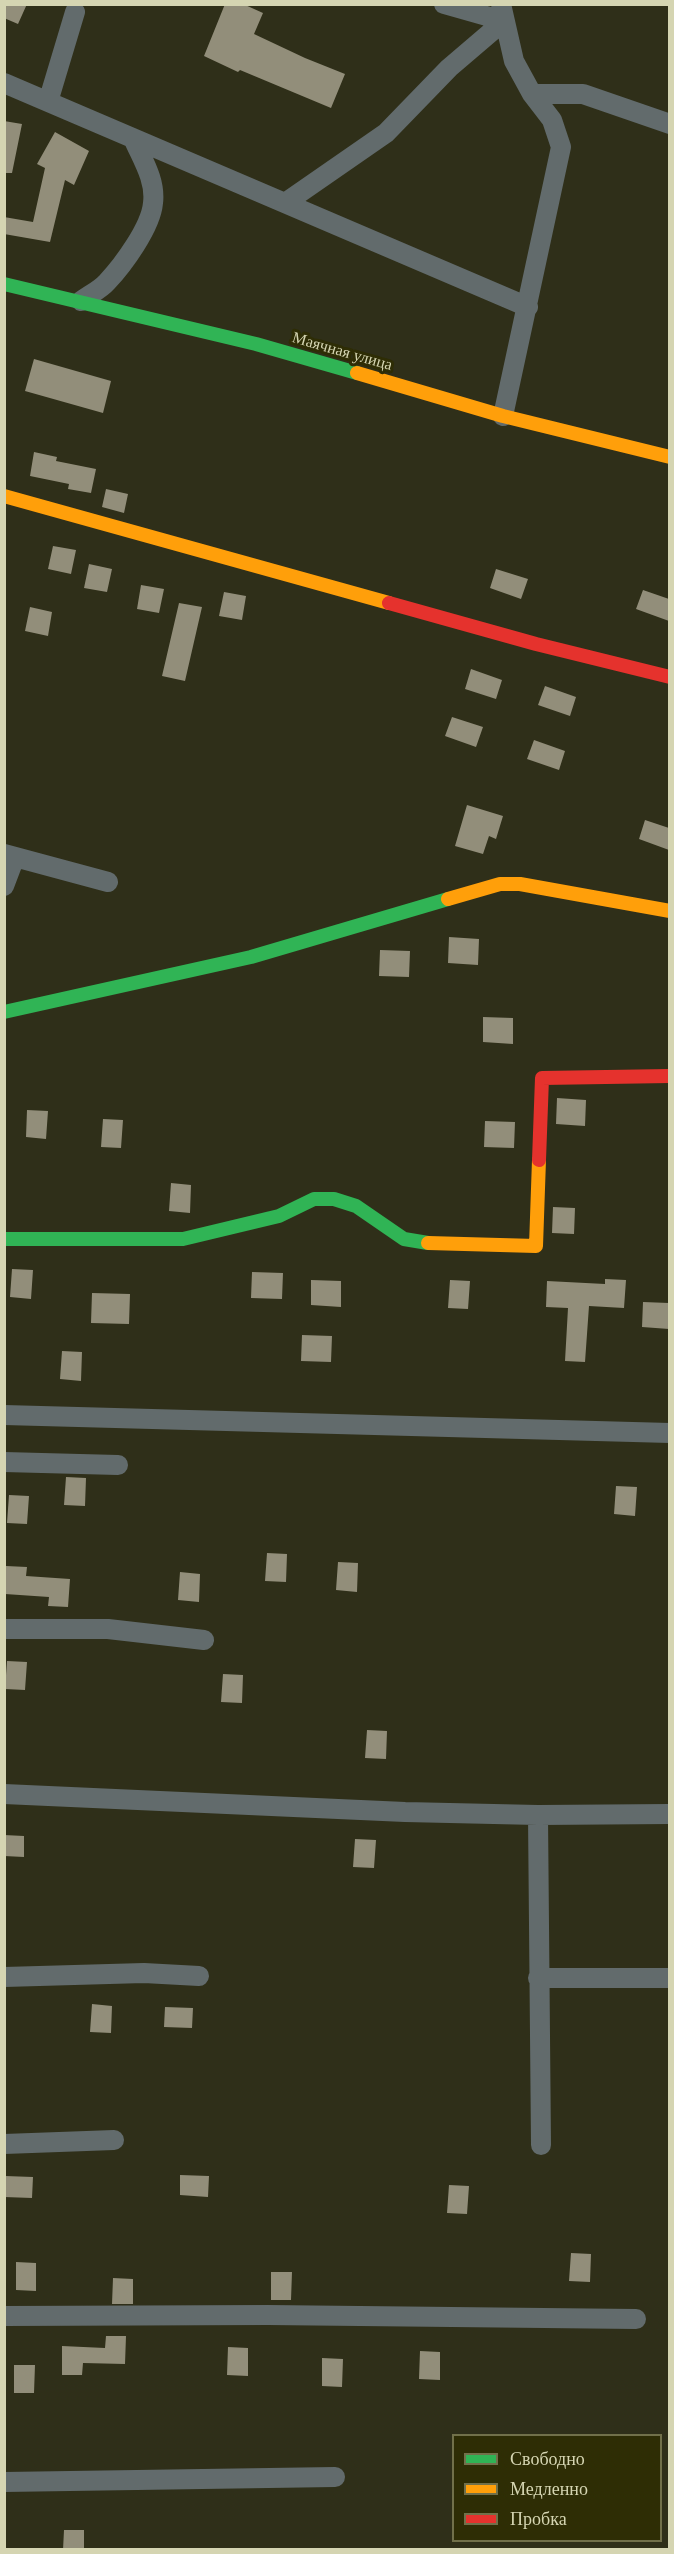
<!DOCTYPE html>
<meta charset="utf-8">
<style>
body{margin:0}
#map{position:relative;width:674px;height:2554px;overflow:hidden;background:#2f2f19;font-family:Georgia,serif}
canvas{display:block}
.frame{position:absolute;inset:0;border:6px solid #d5d5b2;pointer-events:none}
.legend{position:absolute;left:452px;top:2434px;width:210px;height:108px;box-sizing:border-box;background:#2e2d05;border:2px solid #71704a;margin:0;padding:8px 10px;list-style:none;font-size:18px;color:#d5d5b2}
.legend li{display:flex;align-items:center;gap:12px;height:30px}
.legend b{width:30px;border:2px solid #71704a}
</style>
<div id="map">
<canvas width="674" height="2554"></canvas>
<div class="frame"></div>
<ul class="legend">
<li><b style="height:8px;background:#30b455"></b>Свободно</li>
<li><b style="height:8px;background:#ff9f0a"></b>Медленно</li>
<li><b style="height:8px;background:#e5322d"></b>Пробка</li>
</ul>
</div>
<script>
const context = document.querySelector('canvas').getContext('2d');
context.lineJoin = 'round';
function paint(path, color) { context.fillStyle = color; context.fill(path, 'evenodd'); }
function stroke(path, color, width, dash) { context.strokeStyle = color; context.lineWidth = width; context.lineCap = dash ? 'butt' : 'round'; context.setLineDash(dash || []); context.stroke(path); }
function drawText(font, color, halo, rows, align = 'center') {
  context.font = font + ' Georgia,serif'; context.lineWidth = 6; context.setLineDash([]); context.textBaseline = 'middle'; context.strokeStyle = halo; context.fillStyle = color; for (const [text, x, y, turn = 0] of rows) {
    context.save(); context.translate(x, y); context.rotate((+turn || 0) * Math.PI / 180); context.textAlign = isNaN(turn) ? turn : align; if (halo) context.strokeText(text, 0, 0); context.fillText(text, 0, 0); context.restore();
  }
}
const building = new Path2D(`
 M4,4H27L18,24L4,18Z
 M225,4H243L263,13L254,34L305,58L345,74L331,108L240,70L238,72L204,56Z
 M4,121L22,124L12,173H4Z
 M55,132L89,151L74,185L65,180L50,242L4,234V217L33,222L45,168L37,164Z
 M34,359L111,381L103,413L25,391Z
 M34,452L57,457L56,461L96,469L91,493L68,489L69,484L30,476Z
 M106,489L128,494L124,513L102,507Z
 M53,546L76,550L71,574L48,569Z
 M89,564L112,569L107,592L84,588Z
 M496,569L528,579L521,599L490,588Z
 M141,585L164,589L159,613L137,609Z
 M643,590L669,599V621L636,609Z
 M224,592L246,596L242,620L219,616Z
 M179,603L202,607L185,681L162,676Z
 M30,607L52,612L48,636L25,631Z
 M471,669L502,680L496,699L465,689Z
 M545,686L576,697L570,716L538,705Z
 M452,717L483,727L476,747L445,736Z
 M534,740L565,751L559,770L527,759Z
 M467,805L503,816L496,839L489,836L483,854L455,846Z
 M645,820L669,828V850L639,839Z
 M449,937L479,939L478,965L448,963Z
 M380,950L410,951L409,977L379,976Z
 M483,1017L513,1018V1044L483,1042Z
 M557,1098L586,1100L585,1126L556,1124Z
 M27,1110L48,1111L46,1139L26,1137Z
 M103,1119L123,1120L121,1148L101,1147Z
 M485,1121L515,1122L514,1148L484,1147Z
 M171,1183L191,1185L190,1213L169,1211Z
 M553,1207L575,1208L574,1234L552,1233Z
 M12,1269L33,1270L31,1299L10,1297Z
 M252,1272L283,1273L282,1299L251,1298Z
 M605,1279L626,1280L624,1308L589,1306L585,1362L565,1361L568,1308L546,1307L547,1281L605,1284Z
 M311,1280L341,1281V1307L311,1305Z
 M450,1280L470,1281L468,1309L448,1308Z
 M92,1293L130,1294L129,1324L91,1323Z
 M643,1302L669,1303V1329L642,1327Z
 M302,1335L332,1336L331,1362L301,1361Z
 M62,1351L82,1352L81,1381L60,1379Z
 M66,1477L86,1478L85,1506L64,1505Z
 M616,1486L637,1487L635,1516L614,1514Z
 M9,1495L29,1496L27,1524L7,1523Z
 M267,1553L287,1554L286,1582L265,1581Z
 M338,1562L358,1563L357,1592L336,1590Z
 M6,1566L27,1567L26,1576L70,1579L68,1607L48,1606L49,1597L5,1594Z
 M180,1572L200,1574L199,1602L178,1600Z
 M7,1661L27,1662L25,1690L5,1689Z
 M223,1674L243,1675L242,1703L221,1702Z
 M367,1730L387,1731L386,1759L365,1758Z
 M4,1835L24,1836V1857L4,1856Z
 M355,1839L376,1840L374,1868L353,1867Z
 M92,2004L112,2006L111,2033L90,2032Z
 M165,2007L193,2008L192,2028L164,2027Z
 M180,2175L209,2176L208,2197L180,2195Z
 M5,2176L33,2177L32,2198L4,2197Z
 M449,2185L469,2186L467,2214L447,2213Z
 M571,2253L591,2254L590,2282L569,2281Z
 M16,2262L36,2263V2291L16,2290Z
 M271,2272H292L291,2300H271Z
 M113,2278L133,2279V2304H112Z
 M106,2336H126L125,2364L83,2363L82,2375H62V2346L105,2348Z
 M228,2347L248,2348V2376L227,2375Z
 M420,2351L440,2352V2380L419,2379Z
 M322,2358L343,2359L342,2387L322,2386Z
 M14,2365H35L34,2393H14Z
 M64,2530H84V2550H63Z`);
const street = new Path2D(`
 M444,4L504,21
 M501,4L514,61L532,94L552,120L561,147L503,416
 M4,83L528,307
 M532,94H583L670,124
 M48,102L75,12
 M285,203L386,133L449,68L504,21
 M81,301C89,295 100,290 107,282C123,265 151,227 153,203C156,180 142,159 133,138
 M4,854L108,882
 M4,886L15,857
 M4,1415L670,1433
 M4,1462L118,1465
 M4,1629H108L204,1640
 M4,1794L405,1812L538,1815L670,1814
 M538,1815L541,2145
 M4,1977L144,1973L199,1976
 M538,1978H670
 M4,2144L114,2140
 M4,2316L268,2315L636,2319
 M4,2482L335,2477`);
const fast = new Path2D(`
 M4,284L256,344L357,373
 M4,1012L251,957L448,899
 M4,1239H183L279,1216L314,1199H334L356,1206L404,1239L428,1243`);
const slow = new Path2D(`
 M357,373L503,416L670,457
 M4,496L389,603
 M448,899L500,884H520L670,911
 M428,1243L536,1246L539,1160`);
const jam = new Path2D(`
 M389,603L536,644L670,677
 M539,1160L542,1078L670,1076`);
const streetNames = [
 ["Маячная улица",342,352,16]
];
paint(building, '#928e7a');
stroke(street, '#626b6c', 20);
stroke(fast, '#30b455', 14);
stroke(slow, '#ff9f0a', 14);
stroke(jam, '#e5322d', 14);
drawText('16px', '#d5d5b2', '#2e2d05', streetNames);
</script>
